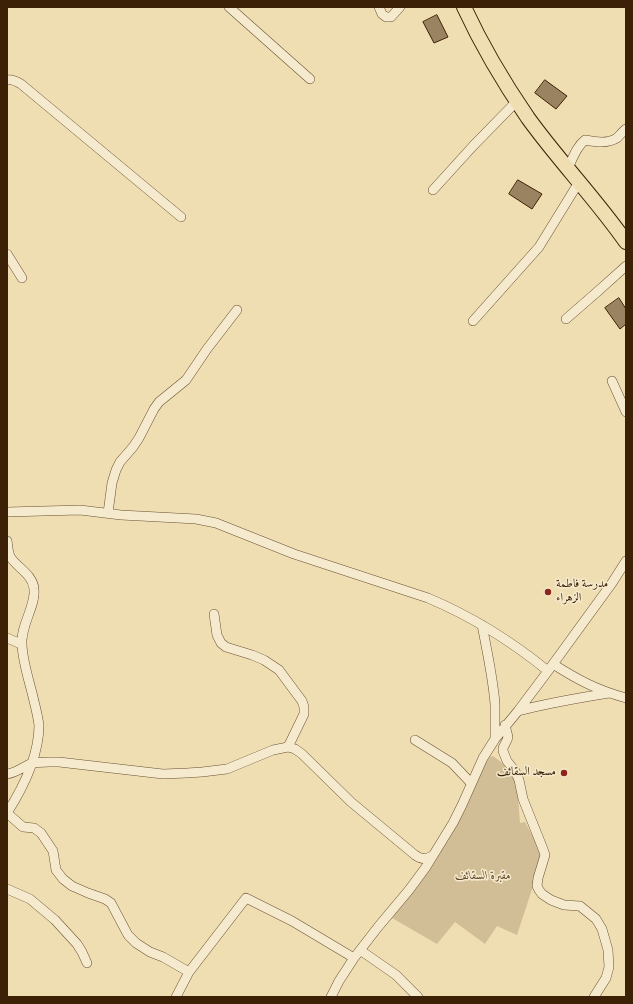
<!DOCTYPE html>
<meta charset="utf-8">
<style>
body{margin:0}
#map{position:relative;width:633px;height:1004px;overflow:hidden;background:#f0deb3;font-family:"IM FELL DW Pica",serif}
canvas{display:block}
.frame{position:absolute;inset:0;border:8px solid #3c2106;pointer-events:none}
</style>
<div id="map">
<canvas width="633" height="1004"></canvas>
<div class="frame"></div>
</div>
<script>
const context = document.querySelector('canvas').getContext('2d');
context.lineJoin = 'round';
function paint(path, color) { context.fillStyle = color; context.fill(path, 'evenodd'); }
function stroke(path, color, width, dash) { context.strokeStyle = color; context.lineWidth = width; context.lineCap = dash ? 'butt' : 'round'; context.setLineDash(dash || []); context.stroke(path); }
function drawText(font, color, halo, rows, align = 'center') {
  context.font = font + ' "IM FELL DW Pica",Amiri,serif'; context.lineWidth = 3; context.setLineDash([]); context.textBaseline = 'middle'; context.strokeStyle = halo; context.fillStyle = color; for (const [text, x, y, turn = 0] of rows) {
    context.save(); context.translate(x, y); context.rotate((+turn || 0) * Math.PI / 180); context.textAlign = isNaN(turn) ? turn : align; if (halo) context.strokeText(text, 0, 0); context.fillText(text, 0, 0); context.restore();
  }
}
const green = new Path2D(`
 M493,756L501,762L509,771L517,783L520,823L525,822L543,856L517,935L497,926L485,944L455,922L437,944L392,918L417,887L437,857L484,766L490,757Z`);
const building = new Path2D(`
 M437,15L448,37L434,43L423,22Z
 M545,80L567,96L556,109L535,93Z
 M518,180L542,194L532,209L509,194Z
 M619,298L626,309V324L620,329L605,308Z`);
const minor = new Path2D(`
 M229,7L310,79
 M379,7L382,14L386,17H391L400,7
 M7,80C12,79 16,81 21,84L181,217
 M568,168C573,158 576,147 585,140C596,142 607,144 617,138C620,135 623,131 626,129
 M433,190L473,146L517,101
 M7,254L22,278
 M566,319L597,292L626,266
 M473,321L539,247L579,182
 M612,381L626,412
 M7,512L80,510L121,515L196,519L216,523L294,554L428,598C473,617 510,640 548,671
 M108,513L112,483L116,470L120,462L133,447L139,438L154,409L159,402L186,380L207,349L237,310
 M7,541C8,546 8,554 11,558C18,568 33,575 34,589C36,606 20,626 22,645C23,664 30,683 34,701C36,709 38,718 39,725C39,756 23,788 7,813
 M214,614L217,635L221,643L226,647L252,655L264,660L279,670L302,701L304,707V714L288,747
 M482,625C487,651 493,678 495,704C495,716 495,727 495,739
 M7,638L21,644
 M553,664C578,680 597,690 626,698
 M518,711C548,703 578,698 609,693
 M505,725L508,737L507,740L503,748V751L507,761L515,771L519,780L523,799L543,849L545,855L538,878L537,886L539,890L542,894L551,900L564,905L580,906L596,919L602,929L608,950L609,967L606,978L594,997
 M415,740L452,763L471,783
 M7,774C15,773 22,768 30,764C39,761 49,762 59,762L163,774L187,773L202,772L227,769L273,750L288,747L295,749L302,754L351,802L415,855C421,859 425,860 432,856
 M7,813L23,827L34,828L41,833L53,851L56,870L63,879L72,886L88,893L105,899L111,903L128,935L136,943L150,952L163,957L189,972
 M7,889L30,899L55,920L77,944L82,952L87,963
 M360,950L396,975L418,997
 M176,997L189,972L246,898L292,921L354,958
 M331,997L339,981L354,958L378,927L409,890L426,867L453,823L462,805L483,758L495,739L518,711L548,671L612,583L626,561`);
const primary = new Path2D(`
 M464,7C482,46 504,83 528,118C559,161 596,199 626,242`);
const markers = [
 [548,592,4,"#8f2418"],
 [564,773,4,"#8f2418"]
];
const poiNames = [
 ["مدرسة فاطمة",556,585],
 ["الزهراء",556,599],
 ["مسجد السقائف",556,773,"right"]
];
const parkNames = [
 ["مقبرة السقائف",483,877]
];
paint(green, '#d1be96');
paint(building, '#9a8360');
stroke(building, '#3c2106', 1);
stroke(minor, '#695031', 10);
stroke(primary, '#3c2106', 16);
stroke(minor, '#f5eace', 9);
stroke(primary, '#f0deb3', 14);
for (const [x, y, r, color] of markers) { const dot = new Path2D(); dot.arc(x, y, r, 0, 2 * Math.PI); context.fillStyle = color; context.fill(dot); stroke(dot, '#f5eace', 1.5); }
drawText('12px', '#3c2106', '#f5eace', poiNames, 'left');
drawText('italic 12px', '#61482a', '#f5eace', parkNames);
</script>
